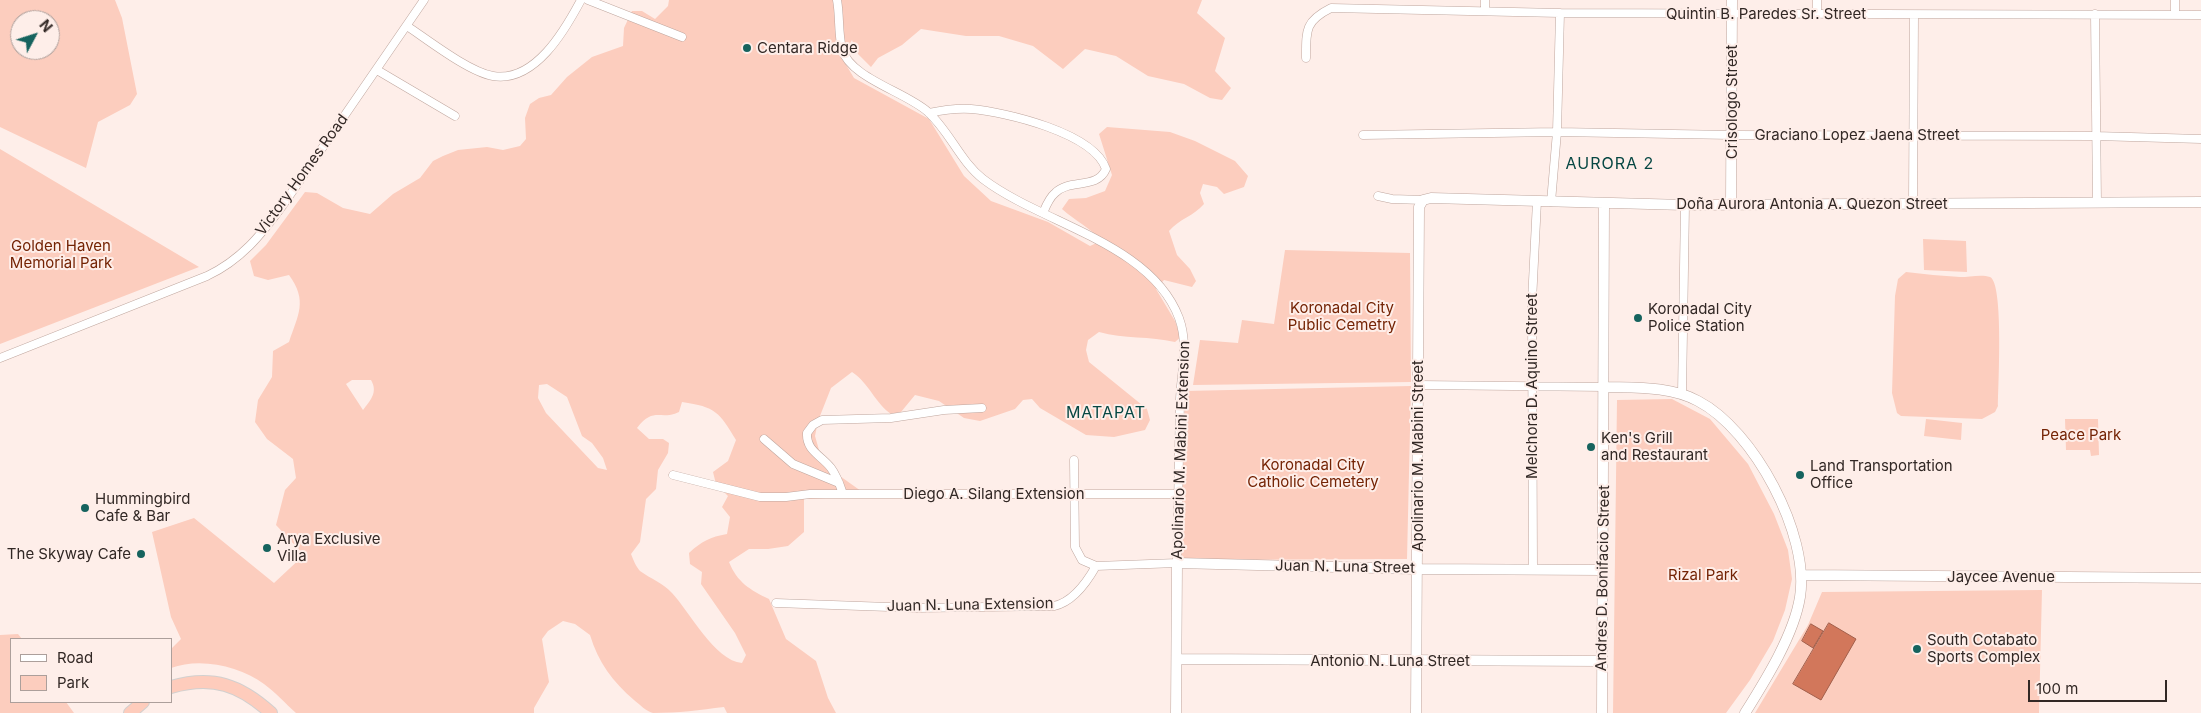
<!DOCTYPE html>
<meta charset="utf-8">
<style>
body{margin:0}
#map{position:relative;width:2201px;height:713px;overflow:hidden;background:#feeee9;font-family:Inter,sans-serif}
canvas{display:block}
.legend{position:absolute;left:10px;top:638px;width:162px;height:65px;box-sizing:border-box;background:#feeee9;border:1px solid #ac9f9b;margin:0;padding:6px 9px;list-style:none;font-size:15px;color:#322825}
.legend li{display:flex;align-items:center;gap:10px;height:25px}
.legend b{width:25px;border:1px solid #ac9f9b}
.north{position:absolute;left:10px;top:10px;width:50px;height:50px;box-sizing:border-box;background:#feeee9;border:1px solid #ac9f9b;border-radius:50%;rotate:50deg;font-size:14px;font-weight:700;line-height:20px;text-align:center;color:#322825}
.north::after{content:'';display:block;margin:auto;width:18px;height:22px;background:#16635e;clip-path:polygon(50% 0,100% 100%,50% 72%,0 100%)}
.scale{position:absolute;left:2028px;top:680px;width:139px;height:22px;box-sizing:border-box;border:2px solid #322825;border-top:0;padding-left:6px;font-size:15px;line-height:18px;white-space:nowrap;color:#322825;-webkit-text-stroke:4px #feeee9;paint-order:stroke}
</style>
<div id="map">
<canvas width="2201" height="713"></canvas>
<ul class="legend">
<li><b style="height:6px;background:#fff"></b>Road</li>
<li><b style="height:14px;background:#fccdbe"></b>Park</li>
</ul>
<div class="north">N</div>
<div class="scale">100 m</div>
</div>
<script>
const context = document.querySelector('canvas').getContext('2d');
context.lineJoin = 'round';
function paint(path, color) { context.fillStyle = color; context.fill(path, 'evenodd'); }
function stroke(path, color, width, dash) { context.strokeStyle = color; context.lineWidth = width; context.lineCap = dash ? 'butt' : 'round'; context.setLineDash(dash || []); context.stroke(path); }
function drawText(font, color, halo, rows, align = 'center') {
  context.font = font + ' Inter,sans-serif'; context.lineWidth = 4; context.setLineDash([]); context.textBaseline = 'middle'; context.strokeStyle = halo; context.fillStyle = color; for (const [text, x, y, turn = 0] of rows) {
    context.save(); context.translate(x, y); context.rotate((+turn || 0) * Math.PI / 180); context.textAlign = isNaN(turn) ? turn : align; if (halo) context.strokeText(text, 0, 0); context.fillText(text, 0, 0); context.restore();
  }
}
const green = new Path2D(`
 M0,0H115L122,18L137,94L130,105L98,122L86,168L0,127ZM20,20H50V50H20Z
 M669,0H1202L1197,13L1225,38L1215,71L1231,88L1222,100L1210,98L1184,84L1148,76L1116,56L1085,49L1063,69L1033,46L999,36H966L921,29L902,45L878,58L871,67L857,53L852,40L842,58L854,78L929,119L964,176L991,201L1048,222L1090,246L1101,241C1090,227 1075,221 1062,209L1069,199L1086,198L1105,191L1112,175L1099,134L1107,127L1170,132L1195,141L1235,161L1248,176L1244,187L1224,194L1217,187L1203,184L1200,193L1204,204C1194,216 1179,219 1169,231L1177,255L1190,269L1196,281L1192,287L1164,280L1156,289L1175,321L1181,337L1175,342C1150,336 1124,339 1099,332L1088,340L1086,350L1089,362L1147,409L1150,420L1145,430L1114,437L1086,435L1040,408L1032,399L1023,400L1015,409L980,421L964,418L939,401L915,395L901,412L891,414C875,403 869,383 852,372L831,388L818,421L815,436L823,464L868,496L804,499V532L788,546L768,549H749L729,562C737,582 750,590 769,599L786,639L816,661L828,698L836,713H727L724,707C700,710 678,713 653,713C647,712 639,704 634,700C613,682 598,662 590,635L575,624L563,621L548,631L542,639L549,682L534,708V713H296C285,703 275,692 264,684C240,666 200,657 171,668V649L181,639L171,617L152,532L194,518L274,583L304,555L276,525L285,490L296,478L293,459L267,439L255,422L258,400L272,377L273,351L289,342C298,315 308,301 289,275L268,280L254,276L250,261L266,245L305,192L317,193L343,208L370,214L393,194L420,178L433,161L443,156L458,150L487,147L503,150L520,146L526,139L525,118L530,104L539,98L551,95L567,77L592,57L623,46L624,28L632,11H642L655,19L668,6ZM352,380H371C378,392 371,400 363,410L346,384ZM547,384L567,397L582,436L592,443L603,458L607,470L598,468L546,413L538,398L539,385ZM682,402C716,407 719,412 736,440L728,461L713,472L716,484L728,496L722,507L730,517L727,534C710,537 702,541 689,553L690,564L702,572L701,584L735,633L746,655L742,663C715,661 689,611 672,593C663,583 651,579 640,571C636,567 633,559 631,554L640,542L646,499L656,489L658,470L668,453L669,443L663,439H649L637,428C654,406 660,421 679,412Z
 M0,149L199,267L0,344Z
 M1923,239L1966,241L1967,272L1924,270Z
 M1285,250L1410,253L1411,382L1193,385L1200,340L1238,343L1242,320L1274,324Z
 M1906,272C1924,274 1942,276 1960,277C1969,277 1982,274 1990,277C2004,283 1998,388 1998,406L1995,412L1982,419L1901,416L1897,413L1892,393L1895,296L1898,279Z
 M1411,386L1407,559L1181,560L1185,391Z
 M1672,399L1710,419L1748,464L1774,514L1788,550L1792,579L1785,610L1773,641L1750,680L1726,713H1613L1617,400Z
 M1926,419L1962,423L1961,440L1924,436Z
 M2065,419H2098L2099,455L2091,456L2090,450H2066Z
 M2042,590L2039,713H1755L1808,625L1822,592Z
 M18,634L22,639H11V702H66L74,713H0V635Z`);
const water = new Path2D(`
 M1829,623L1856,639L1821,700L1793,684Z
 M1811,624L1823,631L1813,648L1802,641Z`);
const minor = new Path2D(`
 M588,0L682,37
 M837,0C840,16 838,33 842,49C850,78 906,92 928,112C950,132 960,161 983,179C1042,224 1151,243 1179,318C1189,345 1181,373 1180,400C1179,454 1178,509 1177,563L1096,566L1082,560L1075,547L1074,460
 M1485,11V0
 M1817,13V0
 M2095,14L2097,203
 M2175,15V0
 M407,26C428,40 469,72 493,76C535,83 565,30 581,0
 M1306,58C1306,30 1305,21 1331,8L1560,13L2201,15
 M377,70L455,116
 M929,113C943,110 957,108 971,109C1006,112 1094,133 1106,169C1097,190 1070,178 1055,193C1049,198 1046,206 1043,213
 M1363,135L1557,132L1732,135L2095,136L2201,139
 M1378,196L1392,199L1423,200
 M1551,202L1557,132L1560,13
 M1913,203L1914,15
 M0,358L207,276C241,260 261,235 283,205L424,0
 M1419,385L1605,387
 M1682,394L1685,205
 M764,439L793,464L839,483
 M673,475L760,497H786L810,494H1178
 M843,494C840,485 837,476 831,468C821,455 806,451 807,433L813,425L822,420L891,418L944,410L982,408
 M1533,570L1532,301L1537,201
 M776,603L917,608L1054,606C1073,602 1087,582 1096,566`);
const tertiary = new Path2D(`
 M1731,205L1732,0
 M1605,387C1636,388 1670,386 1698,401C1754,430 1810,535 1800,597C1794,635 1765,681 1745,713
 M1801,575L2201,578
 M1177,659L1602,661
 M1176,713L1177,563L1417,569L1603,570
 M1416,713L1419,207L1423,200L1431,198L1685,205L2201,202
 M1602,713L1604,203`);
const trunk = new Path2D(`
 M171,687C213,675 240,685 271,713
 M130,713L143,702`);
const markers = [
 [747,48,5,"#16635e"],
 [1638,318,5,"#16635e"],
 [1591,447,5,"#16635e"],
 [1800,475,5,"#16635e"],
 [85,508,5,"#16635e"],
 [267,548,5,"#16635e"],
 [141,554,5,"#16635e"],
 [1917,649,5,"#16635e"]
];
const streetNames = [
 ["Quintin B. Paredes Sr. Street",1766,14],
 ["Crisologo Street",1732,102,-90],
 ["Graciano Lopez Jaena Street",1857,135],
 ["Victory Homes Road",302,175,-54],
 ["Doña Aurora Antonia A. Quezon Street",1812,204],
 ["Melchora D. Aquino Street",1532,386,-90],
 ["Apolinario M. Mabini Extension",1181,450,-88],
 ["Apolinario M. Mabini Street",1418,456,-90],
 ["Diego A. Silang Extension",994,494],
 ["Juan N. Luna Street",1345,567,1],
 ["Jaycee Avenue",2001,577],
 ["Andres D. Bonifacio Street",1603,578,-89],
 ["Juan N. Luna Extension",970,605,-1],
 ["Antonio N. Luna Street",1390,661]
];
const poiNames = [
 ["Centara Ridge",757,48],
 ["Koronadal City",1648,309],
 ["Police Station",1648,326],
 ["Ken's Grill",1601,438],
 ["and Restaurant",1601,455],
 ["Land Transportation",1810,466],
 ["Office",1810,483],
 ["Hummingbird",95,499],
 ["Cafe & Bar",95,516],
 ["Arya Exclusive",277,539],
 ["Villa",277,556],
 ["The Skyway Cafe",131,554,"right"],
 ["South Cotabato",1927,640],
 ["Sports Complex",1927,657]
];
const parkNames = [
 ["Golden Haven",61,246],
 ["Memorial Park",61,263],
 ["Koronadal City",1342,308],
 ["Public Cemetry",1342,325],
 ["Peace Park",2081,435],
 ["Koronadal City",1313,465],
 ["Catholic Cemetery",1313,482],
 ["Rizal Park",1703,575]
];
const neighbourhoodNames = [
 ["AURORA 2",1610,164],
 ["MATAPAT",1106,413]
];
paint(green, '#fccdbe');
paint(water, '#d2775b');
stroke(water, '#a25f4b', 1);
stroke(minor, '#bfa69e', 9);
stroke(tertiary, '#bfa69e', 11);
stroke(trunk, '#d2d0cf', 14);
stroke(minor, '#fff', 8);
stroke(tertiary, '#fff', 10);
stroke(trunk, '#feccbc', 12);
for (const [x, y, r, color] of markers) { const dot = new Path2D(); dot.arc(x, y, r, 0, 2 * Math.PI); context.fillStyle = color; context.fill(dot); stroke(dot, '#feeee9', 2); }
drawText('15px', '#322825', '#feeee9', streetNames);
drawText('15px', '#322825', '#feeee9', poiNames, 'left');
drawText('15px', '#742304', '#feeee9', parkNames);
context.letterSpacing = '1px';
drawText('16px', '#064743', '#feeee9', neighbourhoodNames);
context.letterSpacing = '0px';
</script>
